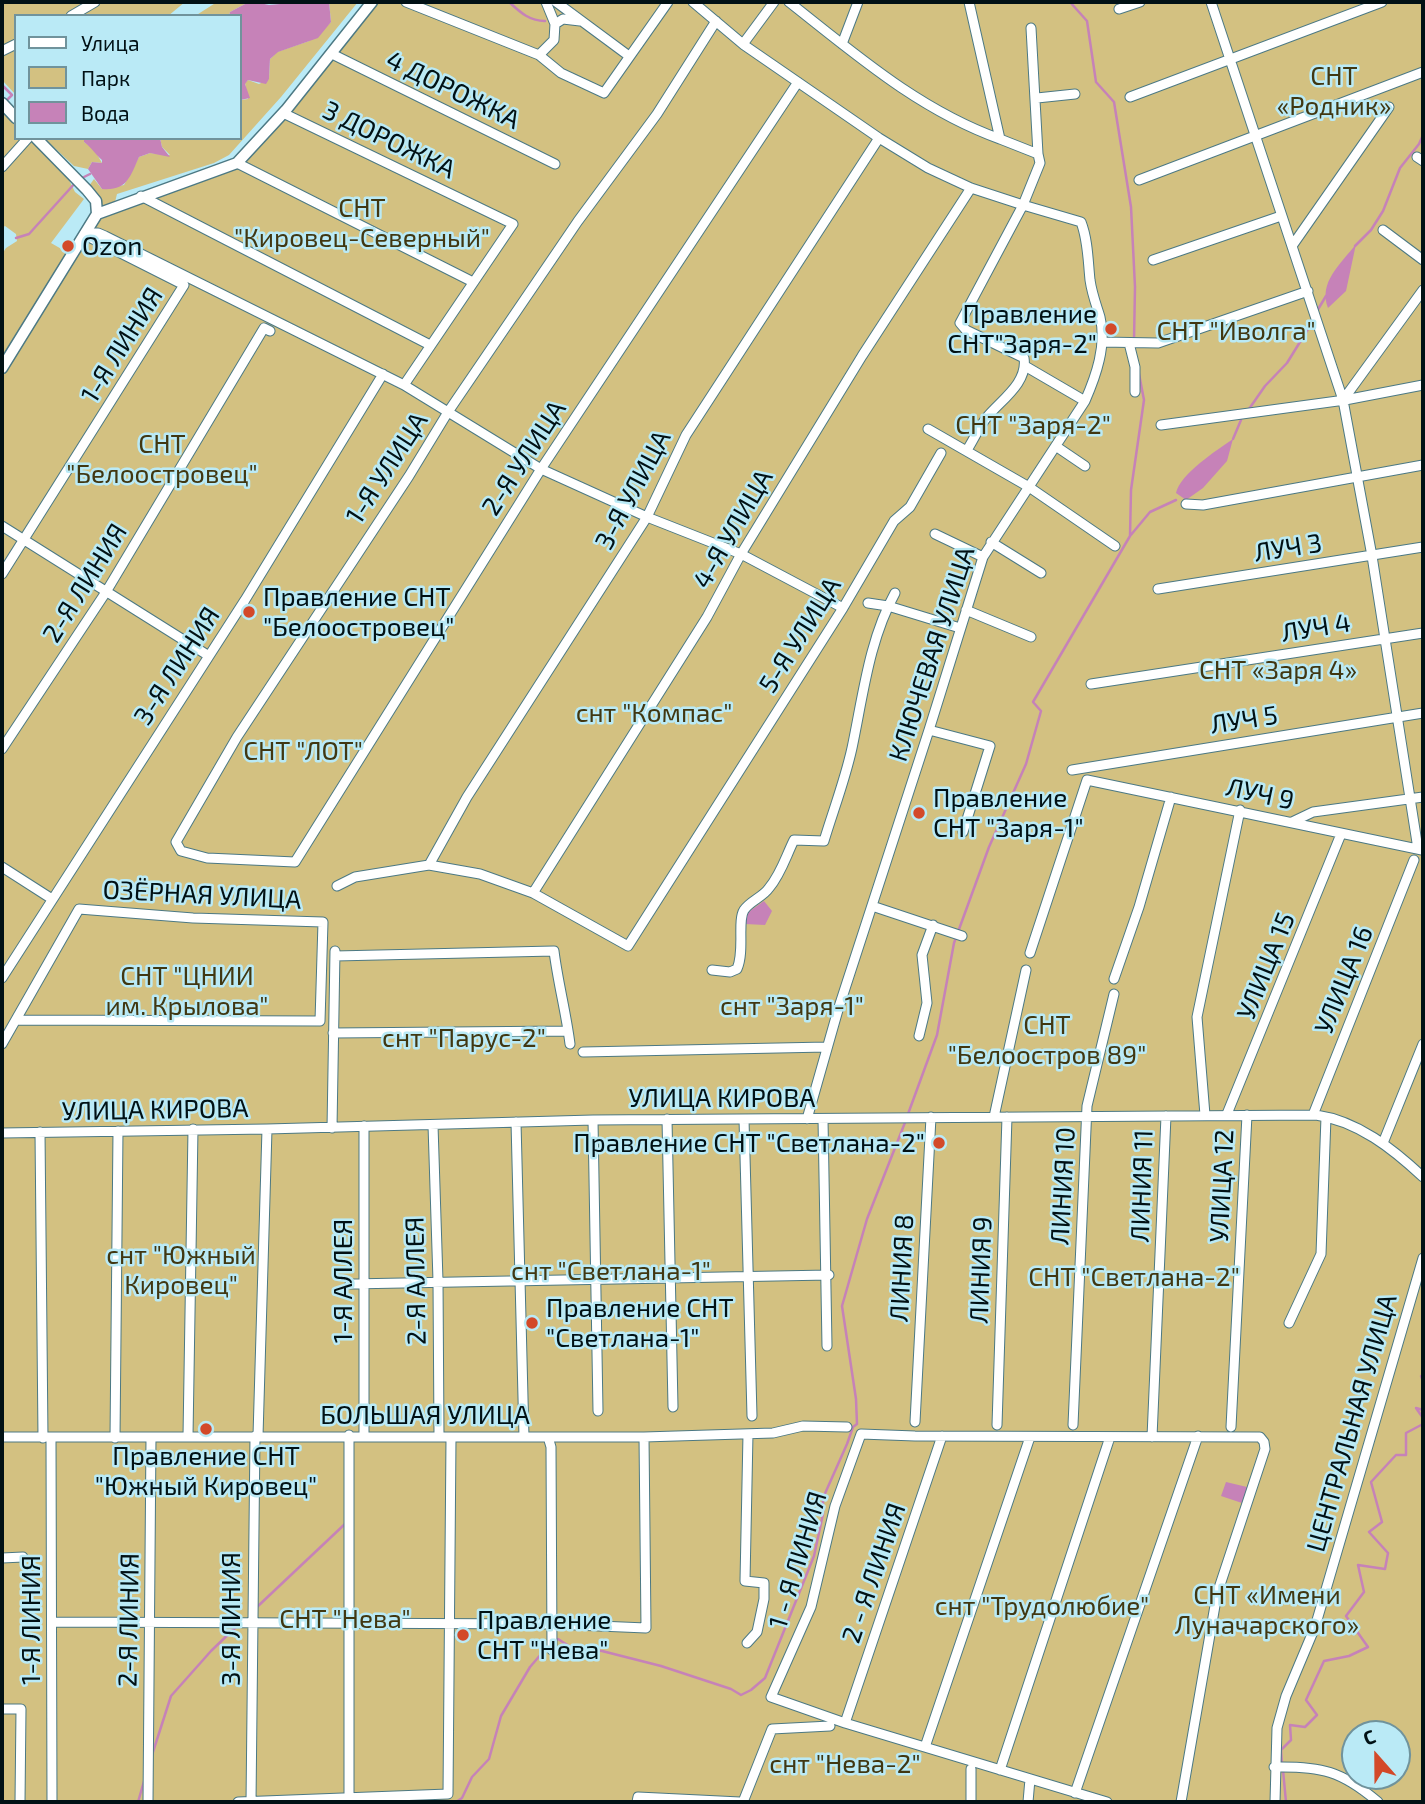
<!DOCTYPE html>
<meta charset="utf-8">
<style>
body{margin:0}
#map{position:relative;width:1425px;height:1804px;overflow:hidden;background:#baeaf6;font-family:"Exo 2",sans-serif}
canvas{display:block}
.frame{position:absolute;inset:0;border:4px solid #011115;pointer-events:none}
.legend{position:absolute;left:14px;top:14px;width:228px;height:126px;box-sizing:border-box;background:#baeaf6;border:2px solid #70939c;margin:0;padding:9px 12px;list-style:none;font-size:21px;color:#011115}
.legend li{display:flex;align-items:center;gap:14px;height:35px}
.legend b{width:35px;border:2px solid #70939c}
.north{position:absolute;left:1341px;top:1720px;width:70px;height:70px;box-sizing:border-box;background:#baeaf6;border:2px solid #70939c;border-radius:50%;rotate:339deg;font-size:19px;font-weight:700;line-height:28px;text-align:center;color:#011115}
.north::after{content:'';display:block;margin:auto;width:24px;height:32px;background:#d34929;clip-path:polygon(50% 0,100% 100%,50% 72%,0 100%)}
</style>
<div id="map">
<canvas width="1425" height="1804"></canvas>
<div class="frame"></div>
<ul class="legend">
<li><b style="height:9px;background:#fff"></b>Улица</li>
<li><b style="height:19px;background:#d3c181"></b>Парк</li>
<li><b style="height:19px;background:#c682b8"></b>Вода</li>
</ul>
<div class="north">С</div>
</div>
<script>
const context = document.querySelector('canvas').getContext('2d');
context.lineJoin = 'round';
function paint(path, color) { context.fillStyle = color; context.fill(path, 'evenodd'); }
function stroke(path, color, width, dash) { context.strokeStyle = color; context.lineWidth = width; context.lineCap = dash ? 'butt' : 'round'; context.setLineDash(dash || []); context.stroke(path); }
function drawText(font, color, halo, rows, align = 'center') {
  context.font = font + ' "Exo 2",sans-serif'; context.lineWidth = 5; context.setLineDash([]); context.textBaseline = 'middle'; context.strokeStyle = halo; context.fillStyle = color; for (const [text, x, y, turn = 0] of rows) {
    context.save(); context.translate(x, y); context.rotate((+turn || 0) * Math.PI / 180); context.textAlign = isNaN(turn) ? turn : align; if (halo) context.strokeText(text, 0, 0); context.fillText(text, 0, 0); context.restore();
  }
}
const green = new Path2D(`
 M2,2H185L168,16H16V95L2,80Z
 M217,2H260L245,4L230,12L229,16H195Z
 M329,2H358L281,97L229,155L214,163L117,194L114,206L234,164L372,2L464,4L471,2H1423V1802H2V254L6,248L17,241L16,234L5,226L2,228V103L16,118V138H36L71,173L68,178L75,192L84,199L51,243L72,255L98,215L89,186L94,179L102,189L124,185L139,157L150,153L170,155L162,147L160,138H240V100L248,99L245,83L248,80L259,84L269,79L270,59L277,52L309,41L331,22ZM1355,1734H1397V1776H1355Z
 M44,138H84V142L94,149L102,163L92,162L88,169L74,166Z`);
const water = new Path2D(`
 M255,2L269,5L280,4L282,2H329L331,22L318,38L278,52L270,59L269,79L266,84L248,80L245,84L250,98L240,100V16H229L230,12L245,4Z
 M84,138H160L162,147L170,157L150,153L139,157C130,177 127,191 102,189L88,169L92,162L102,163V160C95,154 92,148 84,142Z
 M1356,244L1346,291L1328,308C1318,282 1341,264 1356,244Z
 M1233,439L1227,461L1203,488L1186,500L1176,493C1180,474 1217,450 1233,439Z
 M764,901L772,911L765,925L745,924L747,913Z
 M1226,1482L1247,1487L1242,1503L1221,1496Z`);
const stream = new Path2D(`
 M509,2C520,12 529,21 545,21
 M1070,2L1087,21L1096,82L1114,102L1131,207L1135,287L1134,340
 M2,85L12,95L7,100
 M82,178L90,174
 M16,238L29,234L76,182
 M1355,246L1371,230L1383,211L1400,168L1419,144L1423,135
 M1317,311L1326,296
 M1249,409L1265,386L1287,363L1313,321
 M1233,439L1241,420
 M1130,536L1150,512L1176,500
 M908,1114L937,1035L954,943L989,847L1026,764L1041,711L1033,702L1130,536L1131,490L1144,400L1139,374
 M1423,1375L1421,1376L1423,1381
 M1423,1410L1416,1408L1423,1418
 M257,1607L346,1523
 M556,1640L558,1639L572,1648L602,1651L661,1666L731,1689L741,1695L751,1690L765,1678L814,1556L823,1514V1498L847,1444L853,1427L857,1424L856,1399L842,1306L867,1219L906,1120
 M152,1755L171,1696L211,1651L237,1626
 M1282,1764L1281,1750L1291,1740L1290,1725L1305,1727L1317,1715L1306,1700L1324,1661L1349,1656L1368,1647L1346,1616L1364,1592L1358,1565L1385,1569L1388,1553L1369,1532L1382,1522L1371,1482L1396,1455H1406V1433L1423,1424
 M1283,1770L1286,1802
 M138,1802L145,1778
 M456,1802L462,1798L472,1777L489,1759L501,1716L530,1667L548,1646`);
const minor = new Path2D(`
 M406,2L539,55L561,73L604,93L668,2
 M556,2L629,56
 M693,2L744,45L879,138L928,168L971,188L1023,205L960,323L966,330L1024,358C1028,383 1001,400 987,417C979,427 974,439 967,450
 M789,2C855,54 919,110 1000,139
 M1211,2L1343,400L1372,556L1418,849
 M1119,9L1140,2
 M71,16L95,2
 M716,21L657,114L578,221L448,412L409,476L237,737L176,842L181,851L207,858L295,862L541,469L798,82
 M555,24L563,19L580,21
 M1031,28L1038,154
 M743,44L774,2
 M842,44L858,2
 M2,51L16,44
 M332,54L555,164
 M539,55L554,40L555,24L546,2
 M1130,97L1382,2
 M1037,98L1075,94
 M283,113L513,224L404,385
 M1417,157L1423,161
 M237,163L473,282
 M2,167L28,138
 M1139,180L1423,72
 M141,196L430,345
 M1383,230L1423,260
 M85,233H98L105,236L404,385L541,469L647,517L741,554L843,608
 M1292,246L1389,107
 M1153,260L1281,216
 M1102,342L1158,343L1308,291
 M1129,343L1135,367V392
 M1025,366L1085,401
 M1343,400L1423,290
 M1161,425L1345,400L1423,385
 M928,429L1029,487L1115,546
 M1057,447L1085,466
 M1186,504L1203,505L1423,465
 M2,526L209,656
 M935,534L983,557
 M991,542L1041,573
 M2,574L184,285L85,235
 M1158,589L1423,547
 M868,603L888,606L960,628
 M966,610L1031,637
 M1091,684L1423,633
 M929,730L990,746L963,832
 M2,749L106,592L264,328L270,331
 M1072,770L1423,713
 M1292,822L1313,812L1423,797
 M429,865L467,797L647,517L686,435L879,138
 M2,867L52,899
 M337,886L355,877L429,865L480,874L533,893L628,946L843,608L894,521L910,507L941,453
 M533,893L707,617L741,554L862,356L971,188
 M872,906L962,936
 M1030,953L1087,780L1422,850
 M335,956L554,951C558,983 566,1012 570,1044
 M712,970L730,972L737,969C745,951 737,921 744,910C750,901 763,897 769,888C781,874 786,856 794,840L824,841C833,811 845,780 852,748C863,696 869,640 895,593
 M2,978L245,600L383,374
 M1114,979L1139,907L1171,797
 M333,1033L568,1031
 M919,1036L927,1003L922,955L933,925
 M2,1044L79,909L193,918L323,922L320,1021L16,1020
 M583,1052L827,1047
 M1227,1114L1341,834
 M1205,1115L1197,1017L1240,810
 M1313,1115L1414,860
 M994,1117L1026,970
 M667,1119L673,1407
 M744,1119L752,1416
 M807,1119L838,1010L929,730L983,557L1085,401C1096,376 1107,345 1100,317C1096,304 1092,294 1090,280C1088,261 1088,240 1081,222L1023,205L1040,163L1038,154L1000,139L969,2
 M823,1119L827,1346
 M593,1120L598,1411
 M516,1122L524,1437
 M433,1125L438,1281L439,1437
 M332,1128L335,951
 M40,1132L43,1438
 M2,1133L267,1129L593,1120L1316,1115C1358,1121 1393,1149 1423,1177
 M1383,1143L1423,1044
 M350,1284L829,1275
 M1289,1323L1321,1254L1326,1117
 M915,1422L931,1117
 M997,1425L1007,1117
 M1073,1425L1087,1106L1114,994
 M1231,1427L1247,1115
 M364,1435V1126
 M188,1436L193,1129
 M258,1436L267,1129
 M2,1437H644L773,1433L803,1426L847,1427
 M548,1437L551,1447L552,1650
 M1152,1437L1166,1116
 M115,1438L118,1131
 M51,1439L52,1802
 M2,1558L23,1557
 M52,1622L552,1624L646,1628L644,1437
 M747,1643L757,1632L764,1599V1583L745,1581L748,1434
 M2,1709H21L20,1802
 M845,1723L942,1436
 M925,1747L1030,1437
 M1274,1767C1321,1766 1342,1771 1378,1802
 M971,1769V1802
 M1000,1770L1110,1437
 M1075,1793L1198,1436
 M148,1802L151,1437
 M238,1802L448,1794L451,1438
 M251,1802L255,1436
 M349,1802V1435
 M637,1802L638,1797L740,1802
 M743,1802L772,1729L830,1726
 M1028,1802L1030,1779
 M1107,1802L845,1723L771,1697L811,1607L835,1506L861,1434L915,1436L1260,1437L1264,1442L1265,1449L1217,1594L1181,1802
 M1275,1802L1277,1728L1286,1696L1315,1627L1423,1258`);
const tertiary = new Path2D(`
 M2,103L16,118
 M36,138L87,190L96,201L97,214
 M2,368L97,214L237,163L286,110L372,2`);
const markers = [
 [68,246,7,"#d34929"],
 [1111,329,7,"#d34929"],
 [249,612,7,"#d34929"],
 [919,813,7,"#d34929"],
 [939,1143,7,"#d34929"],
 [532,1323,7,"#d34929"],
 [206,1429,7,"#d34929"],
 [463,1635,7,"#d34929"]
];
const parkNames = [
 ["СНТ",1334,76],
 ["«Родник»",1334,106],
 ["СНТ",362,208],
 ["\"Кировец-Северный\"",362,238],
 ["СНТ \"Иволга\"",1236,331],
 ["СНТ \"Заря-2\"",1033,425],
 ["СНТ",162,444],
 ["\"Белоостровец\"",162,474],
 ["СНТ «Заря 4»",1278,670],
 ["снт \"Компас\"",654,713],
 ["СНТ \"ЛОТ\"",303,751],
 ["СНТ \"ЦНИИ",187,976],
 ["им. Крылова\"",187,1006],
 ["снт \"Заря-1\"",792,1006],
 ["СНТ",1047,1025],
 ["\"Белоостров 89\"",1047,1055],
 ["снт \"Парус-2\"",464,1038],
 ["снт \"Южный",181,1255],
 ["Кировец\"",181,1285],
 ["снт \"Светлана-1\"",611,1271],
 ["СНТ \"Светлана-2\"",1134,1277],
 ["СНТ «Имени",1267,1595],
 ["Луначарского»",1267,1625],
 ["снт \"Трудолюбие\"",1042,1606],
 ["СНТ \"Нева\"",345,1619],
 ["снт \"Нева-2\"",845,1764]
];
const streetNames = [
 ["4 ДОРОЖКА",453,90,26],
 ["3 ДОРОЖКА",389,140,26],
 ["1-Я ЛИНИЯ",122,345,-58],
 ["2-Я УЛИЦА",524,458,-57],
 ["1-Я УЛИЦА",387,468,-57],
 ["3-Я УЛИЦА",633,490,-62],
 ["4-Я УЛИЦА",733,529,-60],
 ["ЛУЧ 3",1288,548,-9],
 ["2-Я ЛИНИЯ",85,583,-58],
 ["ЛУЧ 4",1316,628,-9],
 ["5-Я УЛИЦА",800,635,-58],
 ["КЛЮЧЕВАЯ УЛИЦА",932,654,-72],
 ["3-Я ЛИНИЯ",177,666,-57],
 ["ЛУЧ 5",1244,720,-9],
 ["ЛУЧ 9",1260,794,12],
 ["ОЗЁРНАЯ УЛИЦА",202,895,3],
 ["УЛИЦА 15",1266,966,-68],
 ["УЛИЦА 16",1344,980,-68],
 ["УЛИЦА КИРОВА",722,1098],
 ["УЛИЦА КИРОВА",155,1110,-1],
 ["ЛИНИЯ 10",1063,1186,-87],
 ["ЛИНИЯ 11",1142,1186,-88],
 ["УЛИЦА 12",1222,1186,-87],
 ["ЛИНИЯ 8",902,1268,-87],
 ["ЛИНИЯ 9",981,1270,-88],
 ["1-Я АЛЛЕЯ",343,1281,-90],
 ["2-Я АЛЛЕЯ",416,1281,-91],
 ["БОЛЬШАЯ УЛИЦА",425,1415],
 ["ЦЕНТРАЛЬНАЯ УЛИЦА",1352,1423,-74],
 ["1 - Я ЛИНИЯ",798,1560,-73],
 ["2 - Я ЛИНИЯ",874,1573,-71],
 ["3-Я ЛИНИЯ",231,1619,-90],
 ["1-Я ЛИНИЯ",31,1620,-90],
 ["2-Я ЛИНИЯ",129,1620,-89]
];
const poiNames = [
 ["Ozon",82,246],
 ["Правление",1097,314,"right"],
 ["СНТ\"Заря-2\"",1097,344,"right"],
 ["Правление СНТ",263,597],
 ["\"Белоостровец\"",263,627],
 ["Правление",933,798],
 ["СНТ \"Заря-1\"",933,828],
 ["Правление СНТ \"Светлана-2\"",925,1143,"right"],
 ["Правление СНТ",546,1308],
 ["\"Светлана-1\"",546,1338],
 ["Правление СНТ",206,1456,"center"],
 ["\"Южный Кировец\"",206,1486,"center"],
 ["Правление",477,1620],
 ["СНТ \"Нева\"",477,1650]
];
paint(green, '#d3c181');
paint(water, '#c682b8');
stroke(stream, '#c682b8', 2.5);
stroke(minor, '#4c7984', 11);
stroke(tertiary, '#4c7984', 13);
stroke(minor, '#fff', 9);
stroke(tertiary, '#fff', 10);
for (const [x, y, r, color] of markers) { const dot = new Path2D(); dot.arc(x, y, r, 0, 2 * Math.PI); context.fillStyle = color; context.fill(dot); stroke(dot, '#baeaf6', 2.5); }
drawText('26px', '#413711', '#baeaf6', parkNames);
drawText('26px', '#011115', '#baeaf6', streetNames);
drawText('26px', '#011115', '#baeaf6', poiNames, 'left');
</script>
